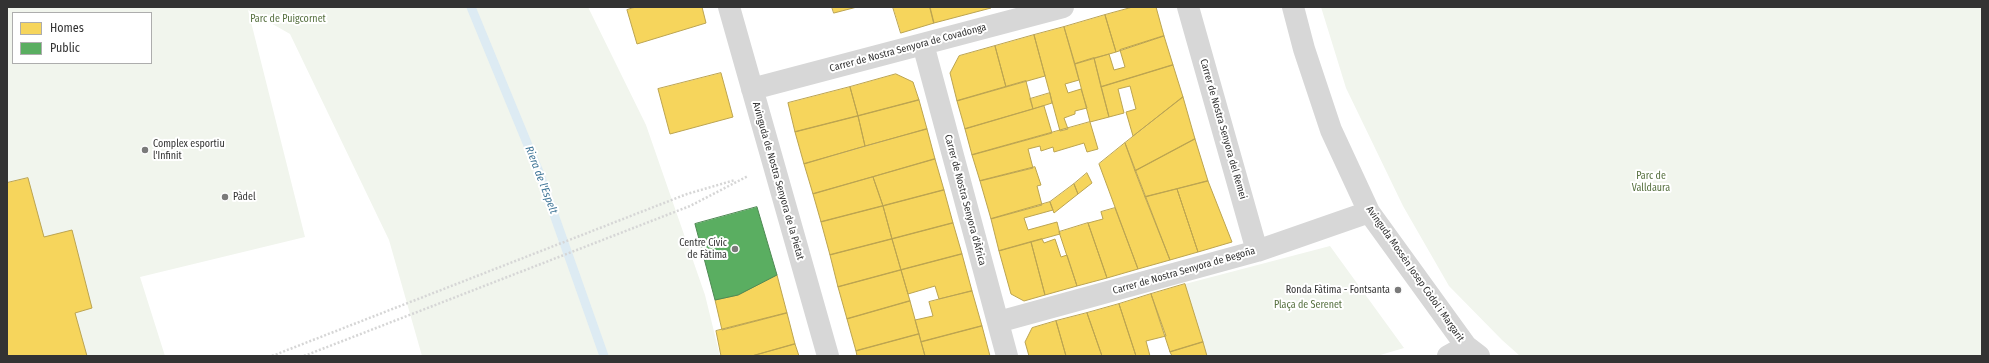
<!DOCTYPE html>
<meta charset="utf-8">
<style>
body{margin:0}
#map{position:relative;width:1989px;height:363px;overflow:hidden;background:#fff;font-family:"Fira Sans Condensed",sans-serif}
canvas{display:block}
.frame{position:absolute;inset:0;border:8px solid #333;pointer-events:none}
.legend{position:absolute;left:12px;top:12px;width:140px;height:52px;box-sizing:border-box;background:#fff;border:1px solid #adadad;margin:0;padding:5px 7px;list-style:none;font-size:12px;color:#333}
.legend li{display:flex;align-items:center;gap:8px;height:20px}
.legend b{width:20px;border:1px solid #adadad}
</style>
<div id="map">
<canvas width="1989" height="363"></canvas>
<div class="frame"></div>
<ul class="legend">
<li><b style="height:11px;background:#f6d55c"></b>Homes</li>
<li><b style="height:11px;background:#5aae61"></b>Public</li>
</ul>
</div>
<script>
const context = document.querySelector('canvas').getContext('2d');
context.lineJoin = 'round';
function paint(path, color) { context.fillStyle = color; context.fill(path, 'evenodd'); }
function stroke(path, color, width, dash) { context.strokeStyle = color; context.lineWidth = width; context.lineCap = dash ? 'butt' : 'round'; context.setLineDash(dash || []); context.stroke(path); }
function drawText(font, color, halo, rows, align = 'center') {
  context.font = font + ' "Fira Sans Condensed",sans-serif'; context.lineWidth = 4; context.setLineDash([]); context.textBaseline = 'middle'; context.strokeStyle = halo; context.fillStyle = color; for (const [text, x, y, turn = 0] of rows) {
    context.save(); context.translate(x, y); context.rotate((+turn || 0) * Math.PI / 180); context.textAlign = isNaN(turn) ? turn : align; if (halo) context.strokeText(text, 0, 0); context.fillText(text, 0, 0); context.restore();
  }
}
const green = new Path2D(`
 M7,7H588L646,125L705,295L720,356H422L389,240L290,34L248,10L305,237L140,277L165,356H7ZM13,13H151V63H13Z
 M1321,7H1982V356H1520L1502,340L1449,286L1403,206L1346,88Z
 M1330,246L1404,348L1377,356H1207L1185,284Z`);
const homes = new Path2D(`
 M636,7H702L706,23L637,44L627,10Z
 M832,7H857L834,13Z
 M893,7H930L934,23L901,33Z
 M930,7H990L991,8L934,23Z
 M1133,7H1156L1164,36L1116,52L1105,15Z
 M1105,15L1116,52L1075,64L1064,27Z
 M1064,27L1079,80L1065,84L1068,93L1081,89L1087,108L1075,111V114L1064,118L1068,129L1060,131L1034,35Z
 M1034,35L1045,76L1006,87L995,46Z
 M1164,36L1173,65L1101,87L1094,58L1109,54L1114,70L1125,67L1120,50Z
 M995,46L1006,87L957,101L950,73L959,56Z
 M1094,58L1109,117L1090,122L1075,64Z
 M1173,65L1183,97L1133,136L1126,112L1136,109L1130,86L1118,89L1124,113L1109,117L1101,87Z
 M721,73L733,117L670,134L658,89Z
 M896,74L913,82L919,100L858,116L850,87Z
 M1026,81L1033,109L965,129L957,101Z
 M850,87L858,116L795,132L788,103Z
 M1050,93L1052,103L1033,109L1030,99Z
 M1183,97L1195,139L1135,171L1125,143Z
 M919,100L927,129L865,146L858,116Z
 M1044,106L1052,133L972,155L965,129Z
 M858,116L865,146L804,164L795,132Z
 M1090,122L1098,149L1087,152L1084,143L1054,152L1053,147L1041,151L1040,146L1028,149L1033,168L980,181L972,155Z
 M927,129L935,159L813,194L804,164Z
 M1195,139L1208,181L1145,197L1135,171Z
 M1125,143L1170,260L1138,269L1099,164Z
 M935,159L944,190L883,206L873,177Z
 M1035,167L1041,185L1037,186L1042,205L991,219L980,181Z
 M1087,173L1092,183L1078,194L1074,184Z
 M873,177L883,206L821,222L813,194Z
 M28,178L44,237L72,230L92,308L75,313L87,356H7V183Z
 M1208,181L1232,242L1198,252L1177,189Z
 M1074,184L1078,194L1054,213L1050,202Z
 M1177,189L1198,252L1170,260L1145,197Z
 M944,190L953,223L892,239L883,206Z
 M1050,202L1053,210L1024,218L1028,230L1057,222L1060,234L999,251L991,219Z
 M883,206L892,239L830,255L821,222Z
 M1115,208L1138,269L1107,278L1088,223L1103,219L1101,212Z
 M953,223L962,254L901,270L892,239Z
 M1088,223L1107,278L1077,286L1059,232Z
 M892,239L901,270L838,287L830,255Z
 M1042,239L1044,243L1055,239L1061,257L1067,255L1077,286L1045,295L1031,242Z
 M1031,242L1045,295L1024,301L1011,294L999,251Z
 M962,254L972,291L939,299L935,286L908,294L901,270Z
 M901,270L910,301L847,319L838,287Z
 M777,275L787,313L722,330L715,300L738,295Z
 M1185,284L1203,342L1170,352L1151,294Z
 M972,291L982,326L921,342L915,320L933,316L929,302Z
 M1151,294L1166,336L1146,341L1150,356H1136L1119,304Z
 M910,301L919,334L856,351L847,319Z
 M1119,304L1136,356H1102L1087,313Z
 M787,313L795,344L752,356H721L716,331Z
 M1087,313L1102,356H1066L1056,321Z
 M1056,321L1066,356H1029L1025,342L1032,328Z
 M982,326L990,356H925L921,342Z
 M919,334L925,356H857L856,351Z
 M1203,342L1207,356H1172L1170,352Z
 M795,344L799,356H752Z`);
const public = new Path2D(`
 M757,207L777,275L738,295L715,300L695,224Z`);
const stream = new Path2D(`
 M471,7L539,172L604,356`);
const path = new Path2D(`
 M272,356L687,194L735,180
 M304,356L690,206L748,176`);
const street = new Path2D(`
 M729,7L828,356
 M1188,7L1257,251
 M1293,7L1304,49L1331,130L1369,212L1466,346L1479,356
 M923,44L1007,356
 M752,89L1063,7
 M998,322L1257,251L1369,212
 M1448,356L1466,346`);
const markers = [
 [145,150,4,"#7a7a7a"],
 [225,197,4,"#7a7a7a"],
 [735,249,4,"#7a7a7a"],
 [1398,290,4,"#7a7a7a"]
];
const parkNames = [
 ["Parc de Puigcornet",288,19],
 ["Parc de",1651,176],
 ["Valldaura",1651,188],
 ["Plaça de Serenet",1308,305]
];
const streetNames = [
 ["Carrer de Nostra Senyora de Covadonga",908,48,-15],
 ["Carrer de Nostra Senyora del Remei",1223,129,74],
 ["Avinguda de Nostra Senyora de la Pietat",778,181,74],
 ["Carrer de Nostra Senyora d'Àfrica",965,200,75],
 ["Carrer de Nostra Senyora de Begoña",1184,271,-16],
 ["Avinguda Mossèn Josep Còdol i Margarit",1415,274,55]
];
const poiNames = [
 ["Complex esportiu",153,144],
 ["l'Infinit",153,156],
 ["Pàdel",233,197],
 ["Centre Cívic",727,243,"right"],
 ["de Fàtima",727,255,"right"],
 ["Ronda Fàtima - Fontsanta",1390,290,"right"]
];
const waterNames = [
 ["Riera de l'Espelt",541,180,69]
];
paint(green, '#f1f5ed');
paint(homes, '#f6d55c');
stroke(homes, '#bca450', 1);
paint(public, '#5aae61');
stroke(public, '#4e8953', 1);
stroke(stream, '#ddebf3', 9);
stroke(path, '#d6d6d6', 2.5, [2, 2]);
stroke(street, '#d7d7d7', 22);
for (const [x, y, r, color] of markers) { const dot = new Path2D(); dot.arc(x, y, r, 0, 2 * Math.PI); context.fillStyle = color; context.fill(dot); stroke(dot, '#fff', 1.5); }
drawText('10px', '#56703f', '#fff', parkNames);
drawText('10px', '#333', '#fff', streetNames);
drawText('10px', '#333', '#fff', poiNames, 'left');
drawText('italic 11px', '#3f7597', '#fff', waterNames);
</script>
